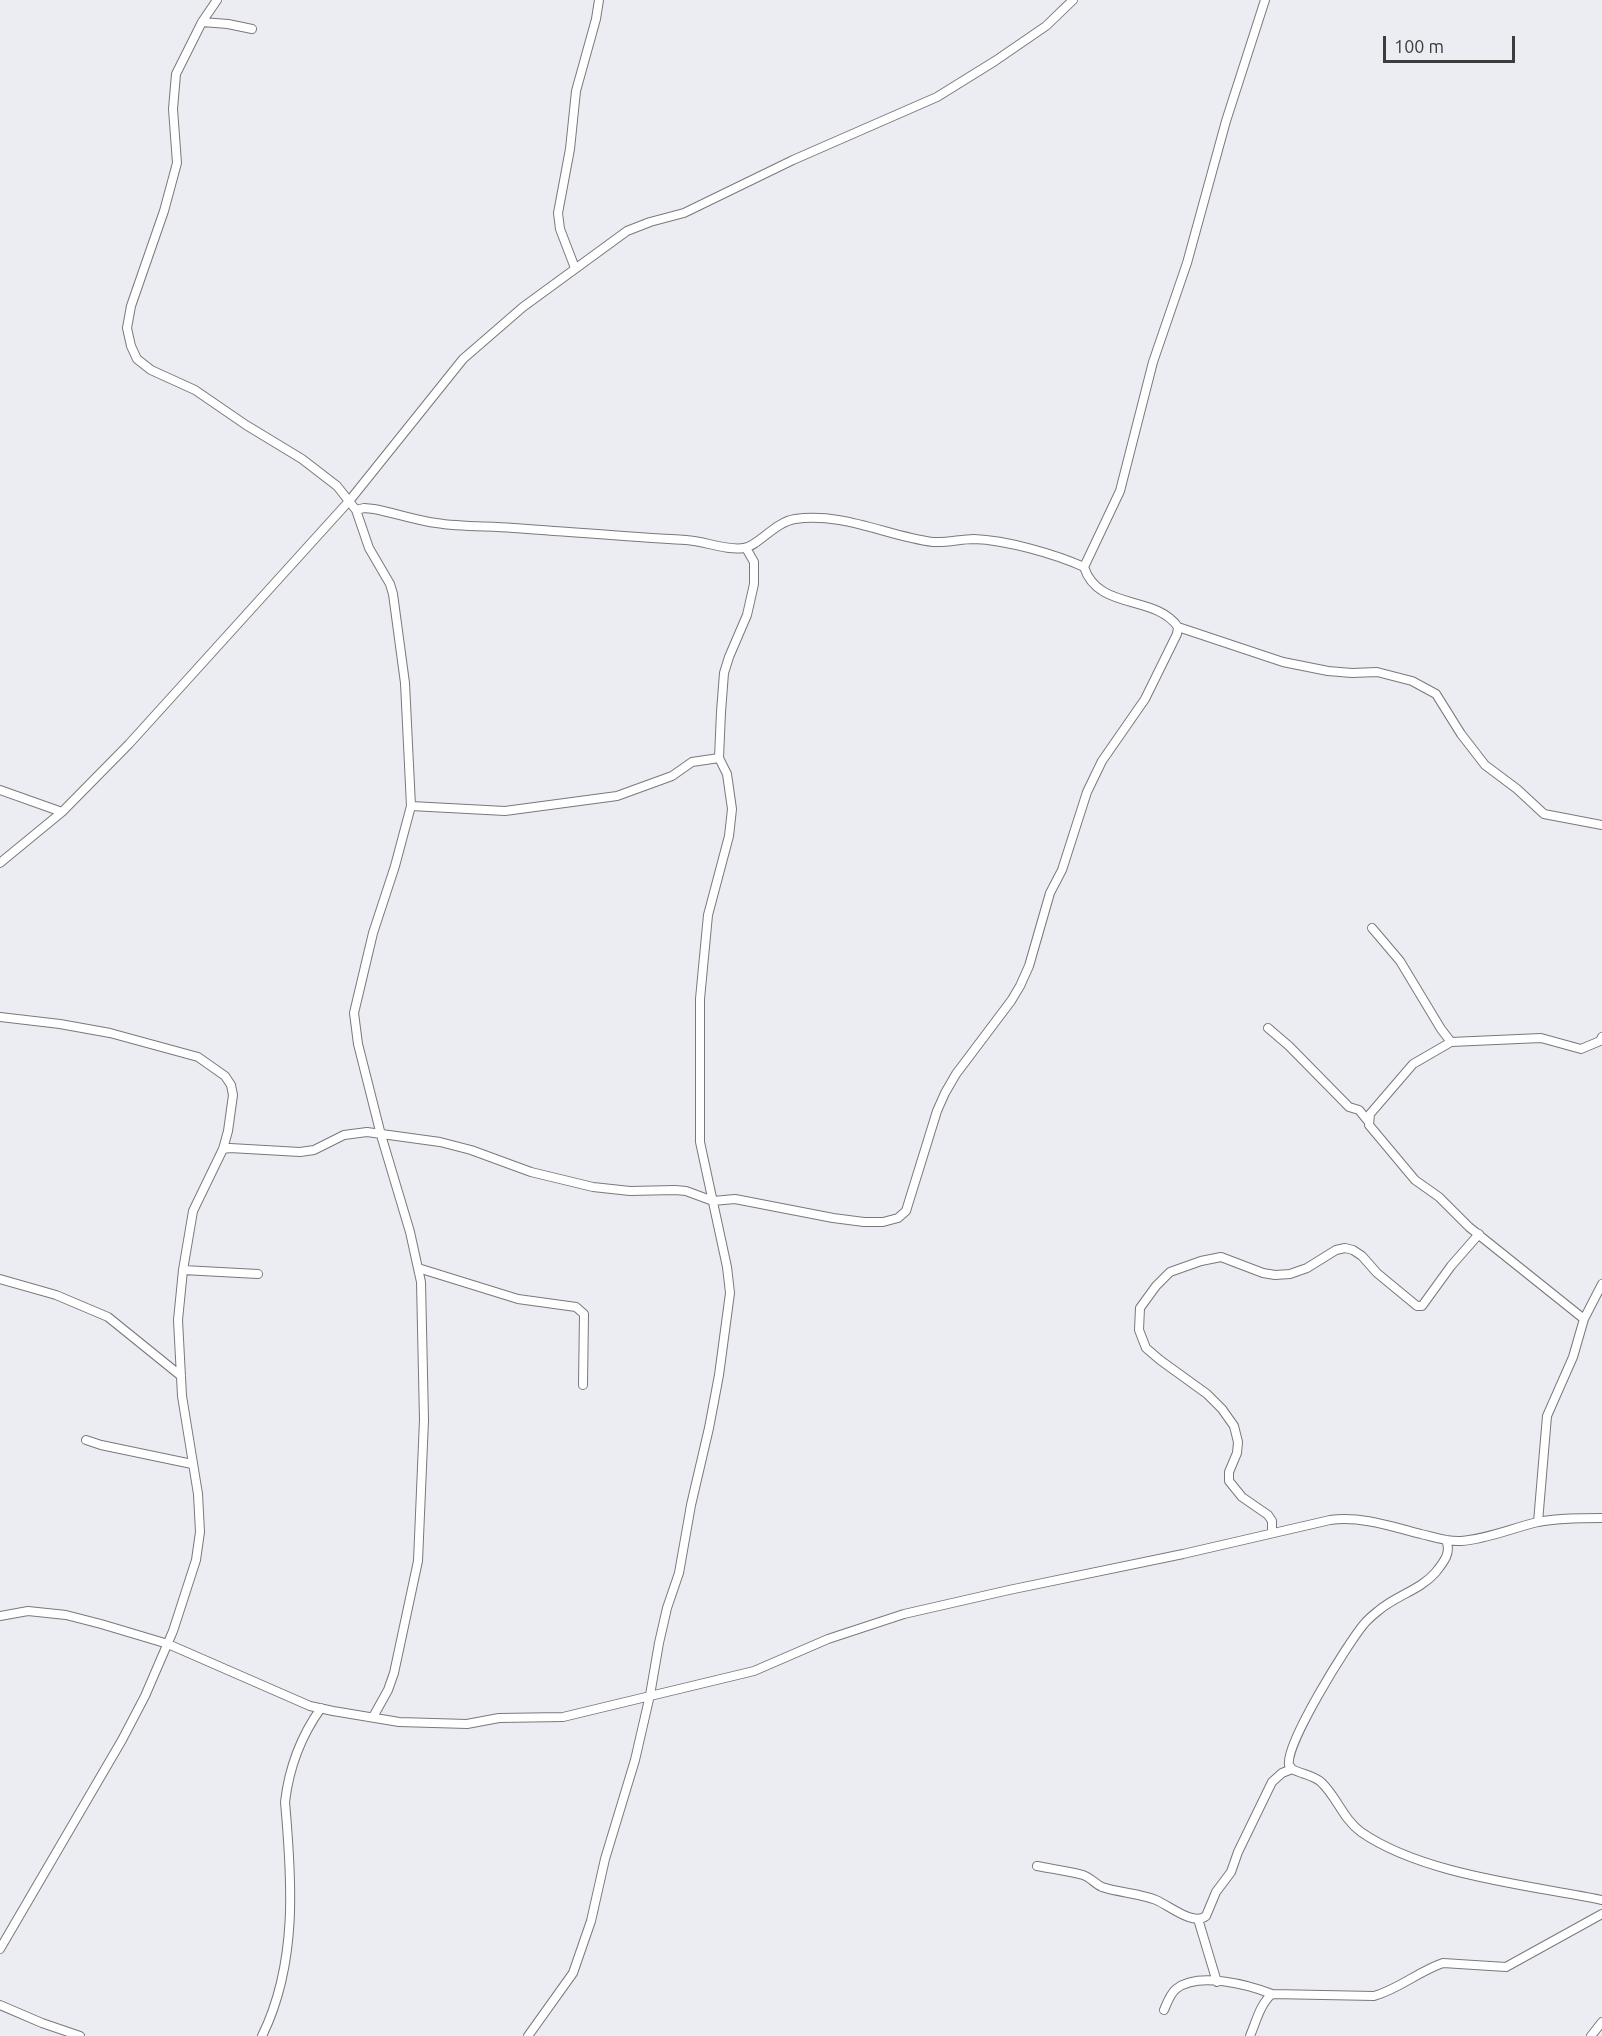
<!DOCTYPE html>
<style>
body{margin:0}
#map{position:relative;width:1602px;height:2036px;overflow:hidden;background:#ebedf2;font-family:Ubuntu,sans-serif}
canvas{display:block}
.scale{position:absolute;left:1383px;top:36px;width:132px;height:27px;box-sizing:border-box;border:3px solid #3c3c3e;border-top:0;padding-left:8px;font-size:18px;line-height:21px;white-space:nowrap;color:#3c3c3e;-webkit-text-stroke:4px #ebedf2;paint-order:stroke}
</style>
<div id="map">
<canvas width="1602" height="2036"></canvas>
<div class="scale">100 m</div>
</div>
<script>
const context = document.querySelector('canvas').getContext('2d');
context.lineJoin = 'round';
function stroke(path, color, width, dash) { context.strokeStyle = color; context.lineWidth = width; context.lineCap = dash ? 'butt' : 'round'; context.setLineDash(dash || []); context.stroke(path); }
const street = new Path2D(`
 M217,0L202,22L176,74L173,109L177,163L164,211L131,306L127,328L131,346L137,359L151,370L195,390L246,425L302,459L337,486L356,510L369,548L390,584L393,594L405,683L411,806L395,866L373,933L354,1013L358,1044L381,1135L410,1232L421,1282L424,1420L418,1561L394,1673L388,1690L373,1717
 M202,22L228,24L252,29
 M575,268L560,229L558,213L570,149L576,91L596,19L599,0
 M356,510L364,508L374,509C395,513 415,520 436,523C461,527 488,526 513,528C571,532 628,537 686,540C705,541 726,551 744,548C758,546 775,522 795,519C843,512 887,536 933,542C947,543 961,539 974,539C1006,540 1055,554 1084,567
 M1178,627L1283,662L1328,671L1352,673L1377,672L1412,681L1436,694L1461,734L1485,765L1517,789L1544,814L1602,825
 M0,790L62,812
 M411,806L505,811L617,796L672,776L692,762L719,758
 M0,863L62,812L129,744L350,500L463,359L523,307L627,231L650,222L684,213L793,160L937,97L995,61L1046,26L1073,0
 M1372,928L1400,961L1441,1029L1451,1042
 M0,1017L60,1024L110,1033L198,1057L225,1076L231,1085L233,1095L228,1131L223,1149L193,1211L183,1270L178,1320L182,1396L198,1494L200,1532L196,1560L173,1631L145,1696L122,1740L0,1949
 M1268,1028L1289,1046L1349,1107L1359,1110L1368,1121
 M223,1149L230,1148L300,1152L314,1150L344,1135L367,1132L440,1142L471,1150L531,1172L593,1187L630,1191L675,1190L686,1191L713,1201L735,1199L833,1218L864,1222H883L898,1218L906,1211L937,1111L945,1093L956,1074L1011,1001L1020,986L1029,966L1050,893L1062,870L1087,792L1102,761L1145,699L1177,634L1178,627C1155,594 1098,611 1084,567L1120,491L1153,362L1187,263L1226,121L1265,0
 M418,1268L518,1299L576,1307L584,1314L583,1385
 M183,1270L258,1274
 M0,1279L56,1295L108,1317L181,1376
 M1584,1319L1469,1227L1439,1197L1415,1180L1369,1125L1370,1114L1413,1064L1451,1042L1541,1038L1581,1049L1600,1041L1602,1037
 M86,1440L101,1445L192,1464
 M1538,1522L1547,1416L1573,1357L1584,1319L1602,1284
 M1272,1532V1521L1268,1515L1242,1497L1229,1481V1472L1237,1453L1238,1442L1234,1426L1222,1409L1207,1394L1160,1360L1146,1348L1139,1330L1140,1308L1156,1286L1170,1272L1201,1261L1221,1257L1263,1273L1275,1275L1290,1274L1307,1268L1336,1250L1345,1248L1353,1250L1362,1256L1377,1273L1417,1306H1422L1451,1266L1479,1234
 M1446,1540C1452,1553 1443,1563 1435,1573C1420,1590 1395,1596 1378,1611C1373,1615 1368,1619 1364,1624C1348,1643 1285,1744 1289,1765L1292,1769C1301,1774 1313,1775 1321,1782C1337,1797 1343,1819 1361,1832C1423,1875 1529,1885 1602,1900
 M0,1616L28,1611L66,1615L101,1624L168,1644L310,1706L333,1711L399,1722L467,1724L499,1718L563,1717L754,1671L828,1639L904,1614L1009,1590L1183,1554L1330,1520C1361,1516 1390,1526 1421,1534C1434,1537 1447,1542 1461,1541C1488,1539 1512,1528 1538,1522C1559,1518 1580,1518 1602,1518
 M1037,1866C1052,1869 1068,1871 1083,1875C1090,1877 1095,1884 1102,1887C1120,1893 1139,1893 1156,1900C1170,1906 1193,1926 1206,1916L1216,1892L1231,1872L1238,1852L1272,1782L1282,1773L1292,1769
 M1198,1919L1217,1982
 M0,2005L42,2023L80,2036
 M1164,2010C1167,2003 1170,1994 1176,1989C1198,1971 1249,1985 1272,1994
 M262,2036C298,1963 292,1880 285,1802C289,1768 301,1736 321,1708
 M528,2036L573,1973L591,1921L605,1859L635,1760L650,1695L659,1643L667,1608L679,1573L691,1505L709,1428L719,1375L730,1293L727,1267L700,1142V999L708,915L729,836L732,809L727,774L719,758L721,712L724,673L729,657L747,615L754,584V562L746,548
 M1250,2036C1256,2022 1260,2004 1272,1994L1374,1996C1399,1989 1419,1971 1443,1963L1506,1967L1602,1914
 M1591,2036L1602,2022`);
stroke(street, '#78797e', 10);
stroke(street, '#fff', 8);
</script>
